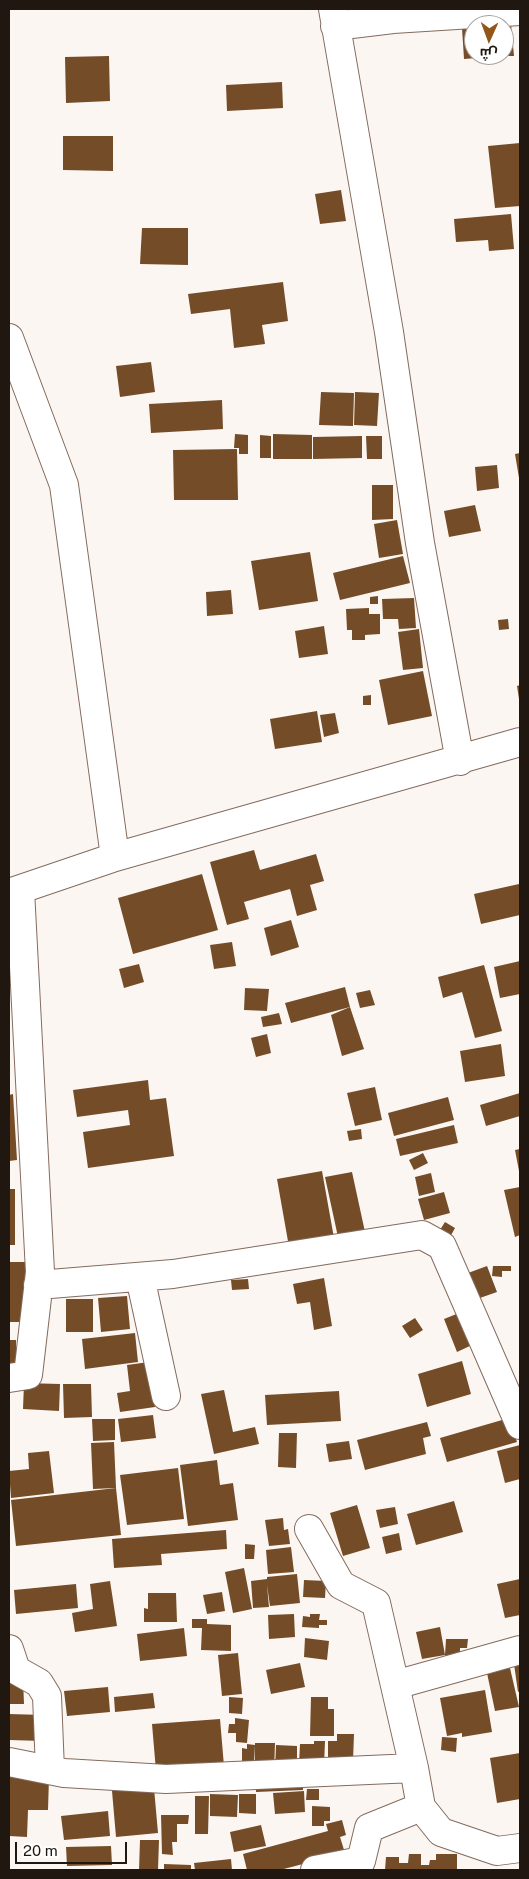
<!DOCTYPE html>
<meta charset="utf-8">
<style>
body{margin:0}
#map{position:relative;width:529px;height:1879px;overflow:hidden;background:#fcf6f3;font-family:"Public Sans",Cairo,sans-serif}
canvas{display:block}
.frame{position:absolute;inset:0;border:10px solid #201711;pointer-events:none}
.north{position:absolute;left:464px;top:15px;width:50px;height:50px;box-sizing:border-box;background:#fff;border:1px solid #a6a2a0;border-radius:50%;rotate:182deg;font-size:14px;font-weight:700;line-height:20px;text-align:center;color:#201711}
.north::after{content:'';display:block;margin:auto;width:18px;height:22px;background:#925618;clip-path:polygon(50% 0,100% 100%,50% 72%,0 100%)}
.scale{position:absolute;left:15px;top:1842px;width:112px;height:22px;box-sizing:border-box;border:2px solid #201711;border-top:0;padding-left:6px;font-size:15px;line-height:18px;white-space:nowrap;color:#201711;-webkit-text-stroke:4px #fff;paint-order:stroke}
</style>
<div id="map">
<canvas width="529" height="1879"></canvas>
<div class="frame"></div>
<div class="north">ش</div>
<div class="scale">20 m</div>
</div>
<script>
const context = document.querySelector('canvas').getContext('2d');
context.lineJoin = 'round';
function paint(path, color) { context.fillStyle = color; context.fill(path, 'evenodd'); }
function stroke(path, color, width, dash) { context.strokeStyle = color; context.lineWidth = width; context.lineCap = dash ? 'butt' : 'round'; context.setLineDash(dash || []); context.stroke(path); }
const building = new Path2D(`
 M504,24H511L514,56H504Z
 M474,27V55H503V56L464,59L462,28Z
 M109,56L110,101L66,103L65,57Z
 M282,82L283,108L227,111L226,85Z
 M63,136H113V171L63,170Z
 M520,143V206L495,208L488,146Z
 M341,190L346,221L320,224L315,194Z
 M511,214L514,249L489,251L488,240L456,242L454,219Z
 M142,228H188V265L140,264Z
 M283,282L288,321L262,325L265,344L234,348L230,309L191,314L188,294Z
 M151,362L155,392L120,397L116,366Z
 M321,392L354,393L353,426L319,425Z
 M355,392L379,393L377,426L354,425Z
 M222,400L223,429L151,433L149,404Z
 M235,434L248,435V454H239V448H234Z
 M273,434L312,435V459H273Z
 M260,435L271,436V458H260Z
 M362,436V458L313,459V437Z
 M366,436H382V459H367Z
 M237,449L238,500H174L173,450Z
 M520,453V478H519L515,454Z
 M497,465L499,488L477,491L475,467Z
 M372,485H393V519L372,520Z
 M475,505L481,531L449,537L444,511Z
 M397,520L403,554L379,558L374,524Z
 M310,552L318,601L259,610L251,561Z
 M403,556L410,583L340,600L333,573Z
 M231,590L233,614L207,616L206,592Z
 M378,596V604H370V597Z
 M414,598L416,628L399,629L398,619H383L382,599Z
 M369,608V614H380V634L365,635V640H352V630H347L346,609Z
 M508,619L509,629L499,630L498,620Z
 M324,626L328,654L299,658L295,631Z
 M419,629L423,668L403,670L398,632Z
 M423,671L432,716L388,725L379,680Z
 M520,685V699H519L517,686Z
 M371,695V705H363V696Z
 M317,711L322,742L275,749L270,719Z
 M335,713L339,733L324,737L320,715Z
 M254,850L260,870L316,854L324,881L310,885L317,910L297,916L290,889L244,902L249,919L227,925L210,862Z
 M202,874L218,930L133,954L118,898Z
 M519,884L520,915L481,924L474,894Z
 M291,920L299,947L271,956L264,928Z
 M232,942L236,966L214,969L210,945Z
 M520,961V994L500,998L494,967Z
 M139,964L144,982L124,988L119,969Z
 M484,965L502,1031L475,1038L462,992L443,998L438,977Z
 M345,987L350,1007L291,1023L285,1003Z
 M245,988L269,989L267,1011L244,1010Z
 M370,990L375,1005L360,1008L356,993Z
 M350,1007L364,1049L342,1056L331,1015Z
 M279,1013L282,1024L263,1027L261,1017Z
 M267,1034L271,1053L256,1057L251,1038Z
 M501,1044L505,1076L465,1082L460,1051Z
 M148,1080L150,1100L166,1098L174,1156L88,1168L83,1132L130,1125L128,1110L77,1117L73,1090Z
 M375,1087L382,1120L355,1126L347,1093Z
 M520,1093V1116L486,1126L480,1105Z
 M13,1094L17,1160L9,1161V1095Z
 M448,1097L454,1120L394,1136L388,1113Z
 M454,1125L458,1143L400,1156L396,1139Z
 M361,1129L362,1139L349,1141L347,1131Z
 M520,1149V1171H519L515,1150Z
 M423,1153L428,1163L414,1170L409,1160Z
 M322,1171L334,1238L289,1247L277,1179Z
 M352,1172L365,1232L338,1237L325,1177Z
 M431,1173L435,1192L419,1196L415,1177Z
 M520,1187V1235L515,1237L504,1190Z
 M9,1189H15V1245H9Z
 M444,1192L450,1213L424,1220L418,1199Z
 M445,1222L455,1228L449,1239L438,1233Z
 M9,1262H26L25,1322H9Z
 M487,1266L497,1292L477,1299L468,1273Z
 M493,1266H511V1271H502V1277L492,1276Z
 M324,1278L332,1326L314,1330L310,1302L297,1304L293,1284Z
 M248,1279L249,1289L232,1290L231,1280Z
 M127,1296L130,1329L101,1332L98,1298Z
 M66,1299H93V1332H66Z
 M459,1313L472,1345L457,1352L444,1319Z
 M415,1318L423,1330L410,1338L402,1326Z
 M135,1333L138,1362L85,1369L82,1339Z
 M9,1340H16V1368H9Z
 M462,1361L471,1394L427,1407L418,1374Z
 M149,1362L155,1407L120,1412L117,1393L130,1391L127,1365Z
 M24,1383L60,1384L59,1411L23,1409Z
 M63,1384H91L92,1417L64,1418Z
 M224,1390L233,1432L255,1427L259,1444L214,1454L201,1394Z
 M339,1391L341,1421L267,1425L265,1395Z
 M153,1415L156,1438L121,1442L118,1419Z
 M509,1418L517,1442L447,1462L440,1438Z
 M92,1419H115V1440L93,1441Z
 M427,1422L431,1436L423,1438L426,1454L365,1470L357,1440Z
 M279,1433H297L296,1468L278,1467Z
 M349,1441L352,1459L329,1462L326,1444Z
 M114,1442L116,1488L93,1489L91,1443Z
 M520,1445V1479L505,1483L497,1451Z
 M49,1451L54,1493L11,1498L9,1471L29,1469L28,1453Z
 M217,1460L220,1485L233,1483L238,1520L188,1526L180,1465Z
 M178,1468L184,1519L127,1525L120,1475Z
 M116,1488L121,1535L16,1546L11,1500Z
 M454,1501L463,1532L416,1545L407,1514Z
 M357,1505L370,1548L343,1556L330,1513Z
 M395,1507L398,1524L380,1528L376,1510Z
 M283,1518L284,1530L288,1529L290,1544L269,1546L265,1520Z
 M226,1530L227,1549L161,1554L162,1565L114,1568L112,1539Z
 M399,1533L402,1550L386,1554L382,1537Z
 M245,1544L255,1545L254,1559H245Z
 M291,1547L294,1572L268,1574L266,1550Z
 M244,1568L252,1609L233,1613L225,1572Z
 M297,1574L300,1603L270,1606L267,1585L269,1607L253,1608L251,1581L267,1579V1577Z
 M520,1579V1615L505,1618L497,1584Z
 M304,1580L326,1581L325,1598L303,1597Z
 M110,1581L117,1626L75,1632L72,1613L93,1609L90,1584Z
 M76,1584L78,1608L16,1614L14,1590Z
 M222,1592L225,1611L207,1614L203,1595Z
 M148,1593H176L177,1622H144V1608L148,1609Z
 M294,1614L295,1637L269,1639L268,1615Z
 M310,1614H320L319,1620H327V1625H319V1628L302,1627L303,1616L310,1617Z
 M192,1619H207V1624L231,1625V1651L201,1650L202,1628H192Z
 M440,1627L445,1655L446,1639H468L467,1648H460V1659H445V1655L422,1659L416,1632Z
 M184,1628L187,1656L140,1661L137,1634Z
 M305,1638L329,1641L327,1660L304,1657Z
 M238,1653L242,1694L222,1696L218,1655Z
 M300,1663L305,1687L271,1694L266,1670Z
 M520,1663V1691L518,1692L514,1664Z
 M510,1668L519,1707L495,1711L487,1673Z
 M9,1678H23L24,1704H9Z
 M108,1687L110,1712L67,1716L64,1691Z
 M485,1690L492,1732L462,1737V1733L447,1736L440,1698Z
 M153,1693L155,1708L115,1712L114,1697Z
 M229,1697L243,1698L242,1714L229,1713Z
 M311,1697H328V1709H334V1736H310Z
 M9,1714L44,1715L43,1741L9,1740Z
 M235,1718L249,1720L247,1743L236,1742V1733H228L229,1724H235Z
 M220,1719L224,1766L156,1771L152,1724Z
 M337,1734H354L353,1761L328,1764V1741H337Z
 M442,1737L457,1738L456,1752L441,1750Z
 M314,1741H325L324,1766L299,1764L300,1744H314Z
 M255,1743H275L274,1773L255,1772Z
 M247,1744L255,1745L254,1765H242V1748L247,1749Z
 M276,1745L297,1746V1766L275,1769Z
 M520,1753V1799L497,1803L490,1758Z
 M9,1777L49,1778L48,1810H28L27,1837L9,1836Z
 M303,1780V1790L256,1792V1781Z
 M154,1788L158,1833L116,1837L112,1791Z
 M307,1789H319V1800H306Z
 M304,1791L305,1812L275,1814L273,1793Z
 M210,1794L238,1795L237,1817L210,1816Z
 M239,1794H256V1814L239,1813Z
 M195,1796H209L208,1834H195Z
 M312,1806L330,1807V1821H324V1826H312Z
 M108,1811L110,1836L64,1840L61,1816Z
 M161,1815H189L188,1824H177V1842H172L173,1855L162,1854Z
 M342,1820L346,1835L340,1837L345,1853L280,1870H247L243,1854L328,1831L326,1824Z
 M261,1825L266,1846L234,1852L230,1832Z
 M140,1840H159L158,1870H139Z
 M111,1846L112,1865L67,1866L66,1847Z
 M409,1854H421V1865H429L430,1860H436V1854H457V1870H385L386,1857H399V1863H408Z
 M231,1859L232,1870H195L194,1863Z
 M164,1864L191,1865V1870H164Z`);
const minor = new Path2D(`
 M333,9L389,332L420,543L460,761
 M335,26L393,19L520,11
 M9,338L64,485L115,857
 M9,893L115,857L520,742
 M140,1277L166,1396
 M38,1285L173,1274L422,1235L442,1246L520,1425
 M9,1378L28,1375L40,1272L20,890
 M309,1529L341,1585L376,1603L414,1768L421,1807L441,1832L497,1851L520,1848
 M9,1649L16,1670L39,1683L47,1696L50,1770
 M395,1685L520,1650
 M9,1762L64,1773L166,1779L414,1768
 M315,1870L361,1861L369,1828L421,1807`);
paint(building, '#744d28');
stroke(minor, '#836b5e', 30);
stroke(minor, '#fff', 28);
</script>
